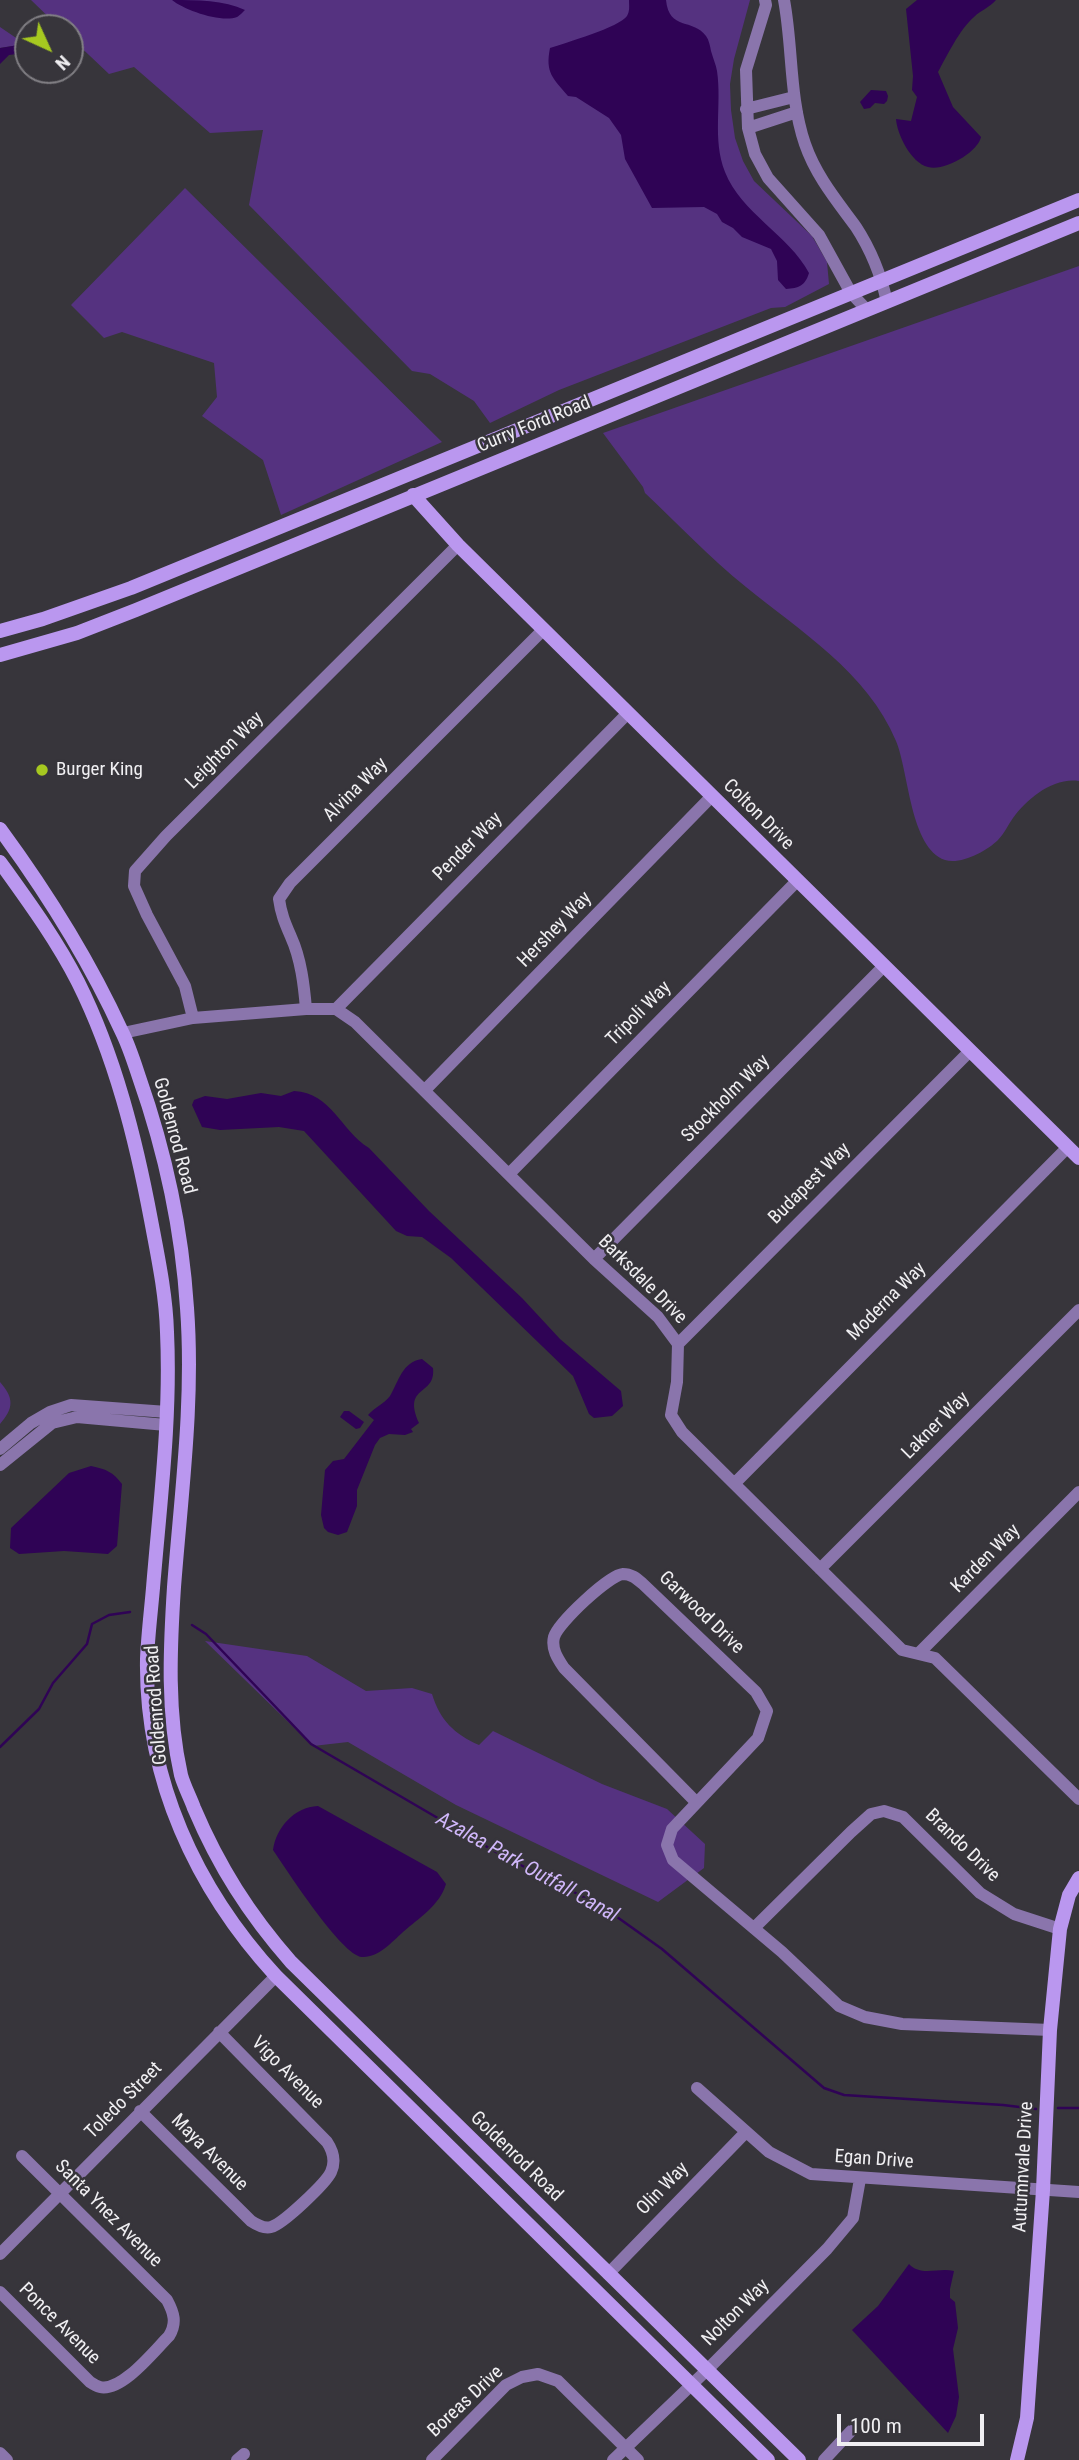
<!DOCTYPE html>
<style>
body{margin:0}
#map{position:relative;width:1079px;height:2460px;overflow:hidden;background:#37353b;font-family:"Roboto Condensed",sans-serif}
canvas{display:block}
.north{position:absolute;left:14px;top:14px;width:70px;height:70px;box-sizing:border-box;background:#37353b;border:2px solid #817f84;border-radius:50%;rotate:135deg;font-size:19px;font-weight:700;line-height:28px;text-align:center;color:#f0eff2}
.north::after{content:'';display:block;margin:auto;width:24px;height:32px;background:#a6c820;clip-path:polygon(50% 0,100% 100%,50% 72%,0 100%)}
.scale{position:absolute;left:837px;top:2414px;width:147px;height:32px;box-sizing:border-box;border:4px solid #f0eff2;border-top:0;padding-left:9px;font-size:21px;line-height:24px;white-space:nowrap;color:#f0eff2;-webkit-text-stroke:5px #37353b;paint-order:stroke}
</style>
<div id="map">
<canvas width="1079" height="2460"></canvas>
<div class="north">N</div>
<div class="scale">100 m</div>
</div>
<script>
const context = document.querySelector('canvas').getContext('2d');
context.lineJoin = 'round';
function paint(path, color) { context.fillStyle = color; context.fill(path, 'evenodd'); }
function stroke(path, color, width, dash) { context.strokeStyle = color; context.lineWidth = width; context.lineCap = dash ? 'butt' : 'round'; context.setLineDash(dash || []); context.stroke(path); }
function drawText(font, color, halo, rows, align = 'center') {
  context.font = font + ' "Roboto Condensed",sans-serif'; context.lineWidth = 5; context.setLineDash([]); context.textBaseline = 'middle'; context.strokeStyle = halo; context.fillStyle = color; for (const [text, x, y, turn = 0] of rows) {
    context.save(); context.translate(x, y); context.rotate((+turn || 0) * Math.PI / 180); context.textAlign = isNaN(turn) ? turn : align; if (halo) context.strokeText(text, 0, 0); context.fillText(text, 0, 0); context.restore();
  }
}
const green = new Path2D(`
 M31,0H750L734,59L730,84L731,110L735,138L743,161L754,181L812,236L827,262L829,284L785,307L771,308L559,390L490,423L474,401L430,374L412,371L249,205L263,130L210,133L134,67L109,74L70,37V28H60Z
 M0,27L25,44L0,48Z
 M185,188L442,442L281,515L263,460L202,416L217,397L214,363L122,332L104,338L71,305Z
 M1079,266V781C1053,777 1027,799 1013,818C1008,825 1004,834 998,840C987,851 961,865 945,860C910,848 909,772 896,741C868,673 800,631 746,587C710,558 678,524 645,493L643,487L603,433Z
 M0,1382C14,1398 14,1408 0,1424Z
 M205,1641L307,1656L366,1691L412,1688L432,1694C440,1720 454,1734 479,1745L493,1731L602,1784L667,1809L705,1844L704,1868L658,1902L456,1805L348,1742L313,1746Z`);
const water = new Path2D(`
 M172,0C197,0 224,0 245,10C244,11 238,17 237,17C221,23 184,10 172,0Z
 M629,0H666C669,31 693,18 706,36C709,40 710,46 711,51C713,58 716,65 717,71C722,105 712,139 725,172C741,213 789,235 809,273C805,286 799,288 786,289L778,280L777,261L771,249L742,237L733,228L722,222L717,214L704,207L652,208L625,159L621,135L609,118L576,97L568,96C553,78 545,73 550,48C565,43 620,27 627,16C630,11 629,6 629,0Z
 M917,0H996C989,8 981,10 974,17C959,30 947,56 938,72L953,107L981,137C978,152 944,172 928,167C911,163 897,134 896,119L911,121L917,97L912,90L913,76L906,9Z
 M25,44L28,49L25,53L9,55L0,64V48Z
 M871,90L886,91L888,96L887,101L884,104L875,103L870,108L864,109L860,102Z
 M294,1091C332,1093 340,1130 369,1148L429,1211L522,1298L560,1339L621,1391L623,1406L612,1416L594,1418L589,1414L573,1376L451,1258L422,1237L407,1236L396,1231L304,1131L279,1127L220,1130L202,1127L192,1105L194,1100L205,1096L227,1099L261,1093L281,1096Z
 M422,1359L433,1368C436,1397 402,1384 419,1423L411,1429L413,1432L405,1435L389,1434L380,1438L375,1445L357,1490V1506L347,1532L338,1535L328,1532L324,1528L321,1515L325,1470L333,1461L344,1459L374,1420L368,1415C374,1408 385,1403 390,1396C399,1381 402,1362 422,1359Z
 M344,1411H349L364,1422L360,1428L356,1429L340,1417Z
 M91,1466C106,1469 113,1472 122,1484L117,1546L108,1554L64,1551L19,1554L10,1548L11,1528L69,1473Z
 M318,1806L437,1872L446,1884C440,1905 419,1918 403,1932C392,1942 378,1958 362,1957C342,1956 286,1869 273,1850C276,1828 294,1807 318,1806Z
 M909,2264C921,2277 939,2267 954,2271L950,2289V2298L955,2302L958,2328L953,2349L959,2397L956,2416L948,2433L852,2330L878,2306Z`);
const stream = new Path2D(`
 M192,1625L206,1634L311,1744L501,1855L603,1907L662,1949L824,2088L844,2095L1003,2105L1036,2109
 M0,1747L39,1709L53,1683L87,1644L92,1624L109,1615L130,1612
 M1058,2108H1079`);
const street = new Path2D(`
 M765,0L766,5L746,70L748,128L755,154L768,178L819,235L851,293L867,310
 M784,0C793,48 789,97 805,144C816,176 837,201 856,227C871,250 881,275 887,302
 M746,109L794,97
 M748,128L797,112
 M306,1009C304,985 301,959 291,937C285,923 281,914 279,899L290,883L543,630
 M336,1009L628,713
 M193,1018L185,986L147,915L134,886L135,871L166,836L458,545
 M123,1033L193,1018L306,1009H336L355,1022L594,1259L658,1317L678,1344L677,1382L671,1415L682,1432L902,1650L935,1658L1079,1799
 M425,1090L712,796
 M509,1174L797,881
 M594,1259L884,966
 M678,1344L970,1051
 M0,1449L31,1423L50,1412L71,1405L167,1412
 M0,1465L52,1423L77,1417L166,1425
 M735,1483L1068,1147
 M820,1569L1079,1310
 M920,1652L1079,1492
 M696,1802L564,1668C558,1659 551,1649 554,1637C558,1623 609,1575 623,1574C632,1574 637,1579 643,1584L756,1692L767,1711L758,1738L672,1829L667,1845L673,1860L782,1952L839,2006L865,2017L902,2024L1050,2030
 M754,1928L851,1832L871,1814L884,1811L903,1817L980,1893L1014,1914L1060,1929
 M697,2088L769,2152L811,2174L1079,2192
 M140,2111L251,2221C257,2225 264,2229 271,2227C283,2224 326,2183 331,2172C336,2161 333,2151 327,2142L219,2032
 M0,2254L276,1976
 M608,2274L746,2132
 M0,2292L90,2382C93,2384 96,2386 100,2387C122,2392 154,2351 169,2336C177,2323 174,2313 167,2300L22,2156
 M0,2453L7,2460
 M237,2460L244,2454
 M432,2460L506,2385L522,2377L538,2374L558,2381L638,2460
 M613,2460L707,2370L827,2249L853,2218L860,2179
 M824,2460L851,2431`);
const secondary = new Path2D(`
 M413,495L458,545L1079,1158
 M0,631L43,619L131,588L1079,200
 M0,655L77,633L136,610L1079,223
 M0,829C47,893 89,960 122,1032C129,1046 134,1062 139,1077C165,1151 182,1230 187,1308C194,1401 181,1495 174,1587C170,1649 167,1713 181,1775C184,1786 190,1797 194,1808C219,1867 249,1914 291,1962L799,2460
 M0,862C28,901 56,939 78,982C115,1056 136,1140 151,1220C158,1257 166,1295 167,1332C171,1417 160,1503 153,1588C151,1611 148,1635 147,1659C145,1779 196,1889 276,1976L768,2460
 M1017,2460L1027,2418L1043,2190L1050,2030L1060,1929L1069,1895L1079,1878`);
const markers = [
 [42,770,7,"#a6c820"]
];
const streetNames = [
 ["Curry Ford Road",534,425,-22],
 ["Leighton Way",225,751,-45],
 ["Alvina Way",356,790,-45],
 ["Colton Drive",758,815,45],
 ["Pender Way",468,847,-45],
 ["Hershey Way",555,930,-46],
 ["Tripoli Way",639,1014,-45],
 ["Stockholm Way",726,1099,-45],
 ["Goldenrod Road",174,1136,75],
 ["Budapest Way",810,1184,-45],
 ["Barksdale Drive",642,1280,45],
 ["Moderna Way",887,1302,-45],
 ["Lakner Way",936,1426,-45],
 ["Karden Way",986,1559,-45],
 ["Garwood Drive",701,1613,44],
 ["Goldenrod Road",157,1705,-94],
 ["Brando Drive",962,1846,44],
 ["Vigo Avenue",287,2073,45],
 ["Toledo Street",124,2101,-45],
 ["Maya Avenue",209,2153,45],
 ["Goldenrod Road",516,2157,44],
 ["Egan Drive",874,2160,4],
 ["Autumnvale Drive",1024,2167,-87],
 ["Olin Way",663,2189,-46],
 ["Santa Ynez Avenue",108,2214,45],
 ["Nolton Way",736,2313,-45],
 ["Ponce Avenue",59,2324,45],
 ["Boreas Drive",466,2402,-43]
];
const poiNames = [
 ["Burger King",56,770]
];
const waterNames = [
 ["Azalea Park Outfall Canal",527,1868,29]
];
paint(green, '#553280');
paint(water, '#2f0355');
stroke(stream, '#2f0355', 2.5);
stroke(street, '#8a75ac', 12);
stroke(secondary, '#ba97ef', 14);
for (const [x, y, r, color] of markers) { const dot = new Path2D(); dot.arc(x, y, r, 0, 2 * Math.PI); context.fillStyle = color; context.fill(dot); stroke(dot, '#37353b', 2.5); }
drawText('19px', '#f0eff2', '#37353b', streetNames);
drawText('19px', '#f0eff2', '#37353b', poiNames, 'left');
drawText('italic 21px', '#d0b7fa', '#37353b', waterNames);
</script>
